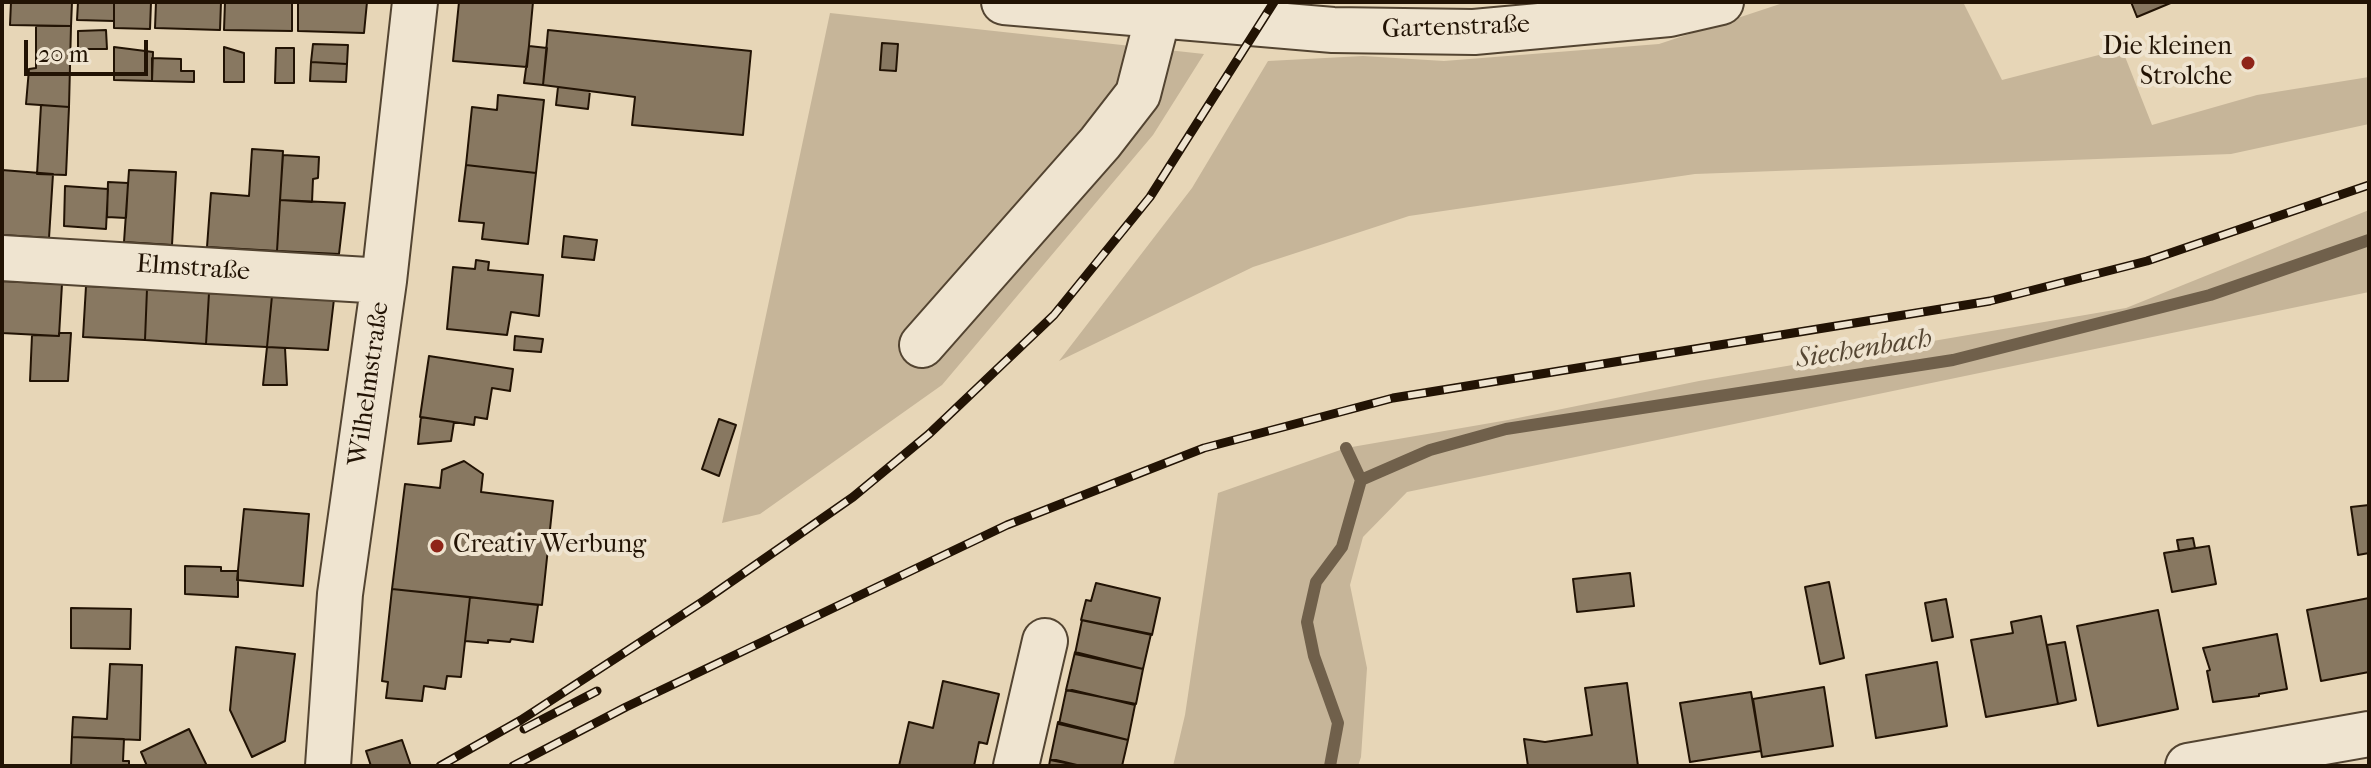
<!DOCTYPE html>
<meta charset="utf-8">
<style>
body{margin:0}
#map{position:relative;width:2371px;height:768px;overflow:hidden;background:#e7d6b7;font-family:"IM FELL French Canon",serif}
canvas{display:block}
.frame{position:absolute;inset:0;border:4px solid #221304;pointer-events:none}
.scale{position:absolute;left:24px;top:40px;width:124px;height:36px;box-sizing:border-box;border:4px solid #221304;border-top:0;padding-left:10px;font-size:24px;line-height:28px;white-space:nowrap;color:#221304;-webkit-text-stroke:6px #efe4d0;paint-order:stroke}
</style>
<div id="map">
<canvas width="2371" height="768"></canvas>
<div class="frame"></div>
<div class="scale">20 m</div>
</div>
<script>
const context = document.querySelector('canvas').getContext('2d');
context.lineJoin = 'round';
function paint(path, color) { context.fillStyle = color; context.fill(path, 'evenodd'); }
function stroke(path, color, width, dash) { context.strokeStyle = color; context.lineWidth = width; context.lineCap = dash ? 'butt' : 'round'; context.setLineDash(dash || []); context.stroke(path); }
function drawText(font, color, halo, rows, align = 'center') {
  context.font = font + ' "IM FELL French Canon",serif'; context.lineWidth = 8; context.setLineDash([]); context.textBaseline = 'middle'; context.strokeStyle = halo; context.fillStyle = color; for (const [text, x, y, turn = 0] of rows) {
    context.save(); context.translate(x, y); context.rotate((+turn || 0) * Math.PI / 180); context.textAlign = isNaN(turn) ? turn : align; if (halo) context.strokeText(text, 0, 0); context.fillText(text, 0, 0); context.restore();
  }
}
const green = new Path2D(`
 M1786,2H1963L2002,80L2122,49L2152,125L2257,95L2369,77V124L2231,154L1695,174L1409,216L1253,267L1059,361L1192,188L1268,61L1363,56L1444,61L1659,44Z
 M830,13L1204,54L1153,135L942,385L760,514L722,523Z
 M2369,210V292L1407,492L1363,537L1350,585L1367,668L1361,757L1358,766H1173L1185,715L1218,493L1346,448L1508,420L1699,381L2126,308Z`);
const stream = new Path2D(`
 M1361,480L1430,450L1506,429L1953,360L2210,295L2369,240
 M1330,766L1338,723L1314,656L1307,622L1316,582L1342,547L1361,480L1346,448`);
const building = new Path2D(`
 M11,2H72L71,26L10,25Z
 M78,2H114V21L77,20Z
 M114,2H151L150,29L114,28Z
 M156,2H221L220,30L155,28Z
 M225,2H292V31L224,30Z
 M298,2H367L364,33L298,31Z
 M459,2H533L527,67L453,61Z
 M2131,2H2173L2137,17Z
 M36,26H71L69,107L26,104L29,69L36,68Z
 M106,30L107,49H78V31Z
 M548,30L751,51L743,135L632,125L635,97L543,85Z
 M882,43L898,44L896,71L880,70Z
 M313,44L348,45L347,64L311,62Z
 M529,46L547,48L543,85L524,83Z
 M114,47L153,52L152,81L114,80Z
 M224,47L244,53V82H224Z
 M276,48H294V83H275Z
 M152,58L181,59V71H194V82L152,81Z
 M311,62L347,64L346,82L310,81Z
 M558,87L590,91L588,109L556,105Z
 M498,95L544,100L536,173L466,165L472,107L497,110Z
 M41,105L69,107L66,175L37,174Z
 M252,149L283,151L277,251L207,247L211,193L249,196Z
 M283,155L319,157L318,178L313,179L312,202L280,200Z
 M466,165L536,173L528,244L482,239L484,223L459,221Z
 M2,170L53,174L49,238L2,235Z
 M129,170L176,172L172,245L124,242Z
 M108,182L128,183L126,218L107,217Z
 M65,186L108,189L106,229L64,226Z
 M280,200L345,203L339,254L277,251Z
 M564,236L597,240L594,260L562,257Z
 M476,260L489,262L488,270L543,275L539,316L511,312L507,335L447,329L453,267L475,269Z
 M2,281L62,284L59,336L2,333Z
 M86,286L147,289L145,340L83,337Z
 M147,289L209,293L206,344L145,340Z
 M209,293L272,296L267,347L206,344Z
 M272,296L334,299L328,350L267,347Z
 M59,333H71L68,381H30L32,335L59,336Z
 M515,336L543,339L541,352L514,350Z
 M267,347L285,348L287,385H263Z
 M429,356L513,369L510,391L492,388L487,419L475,417L474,425L420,417Z
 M421,417L454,422L451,441L418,444Z
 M719,419L736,425L719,476L702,469Z
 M464,461L483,474L481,492L553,501L542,605L392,589L405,484L440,488L442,470Z
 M2369,505V553L2358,555L2351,507Z
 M244,509L309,514L303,586L237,580Z
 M2193,538L2195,548L2179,551L2177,540Z
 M2209,546L2216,584L2172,592L2164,553Z
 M185,566L221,567V571H238V597L185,594Z
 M1630,573L1634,606L1577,612L1573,579Z
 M1829,582L1844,658L1820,664L1805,587Z
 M1096,583L1160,598L1152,635L1081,620L1086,600L1091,601Z
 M392,589L470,597L461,677L447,676L445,689L424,686L422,701L386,698L388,682L382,681Z
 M470,597L538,605L533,642L511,639L510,642L488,640V643L465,641Z
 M2369,598V672L2321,681L2307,610Z
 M1946,599L1953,637L1932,641L1925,603Z
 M71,608L131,609L130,649L71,648Z
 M2158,610L2178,709L2098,726L2077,626Z
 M2041,616L2058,704L1986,717L1971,640L2013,633L2011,622Z
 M1082,620L1151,634L1143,669L1075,654Z
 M2277,634L2287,689L2259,694V696L2213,702L2207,671L2210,670L2203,648Z
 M2065,642L2076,700L2058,704L2047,645Z
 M236,647L295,654L285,741L252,757L230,710Z
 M1075,652L1143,669L1136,704L1066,690Z
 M1937,662L1947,726L1876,738L1866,675Z
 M110,664L142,665L140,740L72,737L73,717L107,719Z
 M943,681L999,694L987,744L979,742L974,766H899L909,722L933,728Z
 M1627,683L1638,766H1528L1524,739L1545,742L1592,735L1585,688Z
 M1824,687L1833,746L1762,757L1753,699Z
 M1072,690L1135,705L1128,740L1059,724L1066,691Z
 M1751,692L1761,751L1690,762L1680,703Z
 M1058,722L1128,740L1122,766H1081L1050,760Z
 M189,729L207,766H147L141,752Z
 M72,737L124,739L123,761H129V766H71Z
 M402,740L411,766H371L366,751Z
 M1050,760H1056L1081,766H1049Z`);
const minor = new Path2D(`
 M1004,2L1333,30L1474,32L1669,14L1721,2
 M2,258L384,281
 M922,345L1100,143L1138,94L1158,16
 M328,766L340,594L384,281L415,2
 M1016,766L1045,641
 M2188,766L2369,734`);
const rail = new Path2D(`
 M524,729L597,691
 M440,766L521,720L705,600L853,497L929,434L1054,315L1150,197L1274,2
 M513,766L626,707L1007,525L1204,448L1393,398L1990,301L2147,261L2369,185`);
const markers = [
 [2248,63,8,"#8f2418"],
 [437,546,8,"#8f2418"]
];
const streetNames = [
 ["Gartenstraße",1456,28,-2],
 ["Elmstraße",193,269,4],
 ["Wilhelmstraße",370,384,-82]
];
const poiNames = [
 ["Die kleinen",2232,48],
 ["Strolche",2232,78],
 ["Creativ Werbung",453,546,"left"]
];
const waterNames = [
 ["Siechenbach",1864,350,-9]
];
paint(green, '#c6b599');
stroke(stream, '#70604b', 12);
paint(building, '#887861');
stroke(building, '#221304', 2);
stroke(minor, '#534431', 48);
stroke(minor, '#efe4d0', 44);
stroke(rail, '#221304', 9);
stroke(rail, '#efe4d0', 6, [18]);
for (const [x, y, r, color] of markers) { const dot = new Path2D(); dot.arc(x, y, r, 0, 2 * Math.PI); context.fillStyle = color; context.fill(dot); stroke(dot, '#efe4d0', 3); }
drawText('26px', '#221304', '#efe4d0', streetNames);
drawText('26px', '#221304', '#efe4d0', poiNames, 'right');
drawText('italic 28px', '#564733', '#efe4d0', waterNames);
</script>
